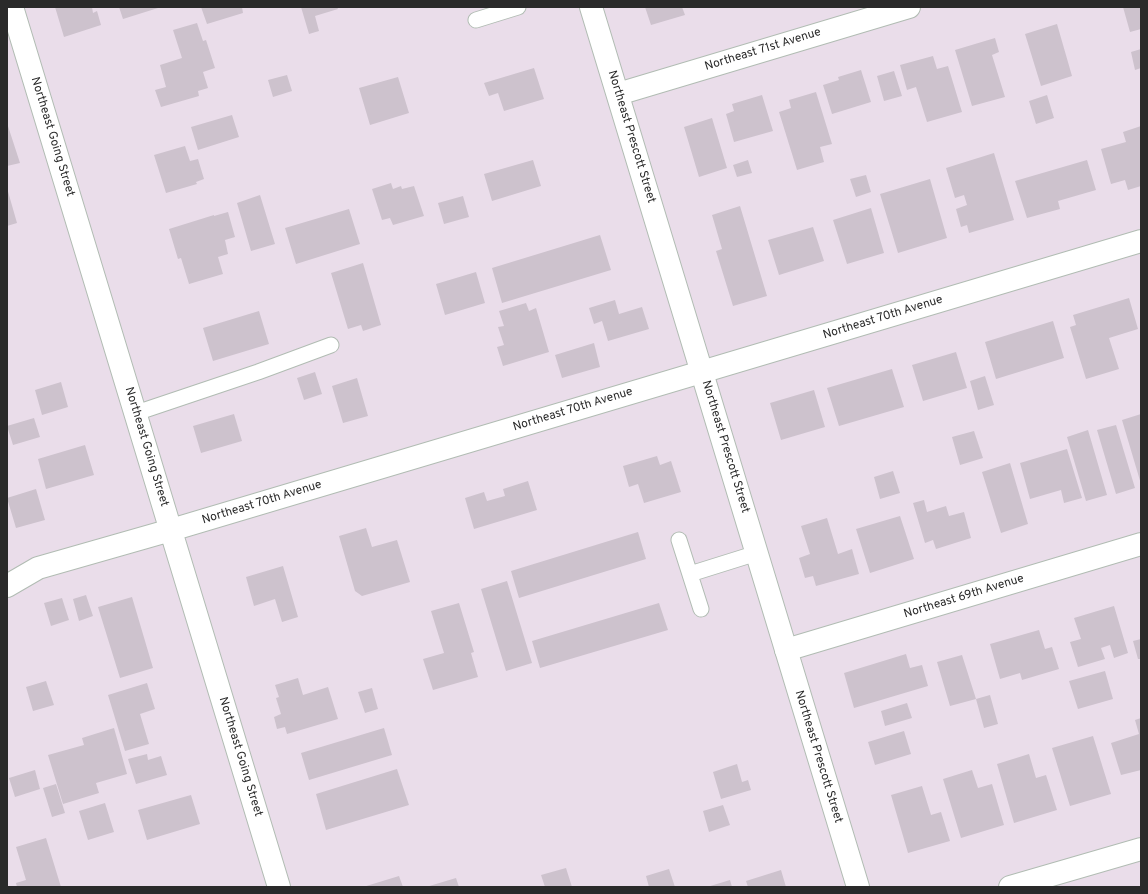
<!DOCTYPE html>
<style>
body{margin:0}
#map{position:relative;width:1148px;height:894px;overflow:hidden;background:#eaddea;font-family:Overpass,sans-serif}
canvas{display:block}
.frame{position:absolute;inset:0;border:8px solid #2a2a2a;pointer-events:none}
</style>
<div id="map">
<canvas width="1148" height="894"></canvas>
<div class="frame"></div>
</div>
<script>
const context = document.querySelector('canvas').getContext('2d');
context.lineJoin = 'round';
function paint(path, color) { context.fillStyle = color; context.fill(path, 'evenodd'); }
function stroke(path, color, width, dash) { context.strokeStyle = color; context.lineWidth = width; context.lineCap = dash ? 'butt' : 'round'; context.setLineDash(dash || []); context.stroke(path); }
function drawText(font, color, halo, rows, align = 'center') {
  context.font = font + ' Overpass,sans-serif'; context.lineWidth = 3; context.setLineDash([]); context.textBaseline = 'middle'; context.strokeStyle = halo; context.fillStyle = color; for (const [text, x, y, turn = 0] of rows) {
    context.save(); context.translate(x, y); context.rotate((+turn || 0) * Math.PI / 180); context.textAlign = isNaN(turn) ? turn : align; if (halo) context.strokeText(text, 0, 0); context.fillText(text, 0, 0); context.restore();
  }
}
const building = new Path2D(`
 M55,7H92L93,13L97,11L101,25L64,37Z
 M119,7H158V8L123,19Z
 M201,7H242L243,13L207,24Z
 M301,7H337L338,9L315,16L319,31L309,34Z
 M645,7H682L685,15L651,25Z
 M1123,7H1141V29L1130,32Z
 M197,23L203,41L206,40L215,68L203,72L208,88L198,91L199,96L161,107L155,90L166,87L160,65L182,58L173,30Z
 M1057,24L1072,76L1041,86L1025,34Z
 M995,38L999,52L992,55L1005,97L972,106L955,50Z
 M1141,49V68L1135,70L1131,52Z
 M933,56L937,69L948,66L962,112L927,122L916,87L907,90L900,65Z
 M534,68L544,99L504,111L498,93L489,96L484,83Z
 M861,70L871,102L832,114L823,85L839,80L838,77Z
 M894,71L902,96L884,101L877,76Z
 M287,75L292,91L273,97L268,80Z
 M398,77L409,113L370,125L359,88Z
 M816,92L832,144L820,147L824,162L797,170L779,112L791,108L789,100Z
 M762,95L773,131L734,142L726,114L734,111L732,104Z
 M1047,95L1054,118L1036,124L1029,101Z
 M232,115L239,137L198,150L191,127Z
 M712,118L727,168L699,177L684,127Z
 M7,123L20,163L7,166Z
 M1141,126V186L1128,190L1125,180L1111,184L1101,149L1126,142L1123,132Z
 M185,146L190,161L198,159L204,179L196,182L197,184L166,193L154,155Z
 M994,153L1014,220L969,233L967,225L961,227L956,209L967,205L964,195L955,198L946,168Z
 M533,160L541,186L492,201L484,174Z
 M748,160L752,173L737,177L733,165Z
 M1087,160L1096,190L1058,201L1060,209L1027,218L1015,181Z
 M866,175L871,192L856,197L850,179Z
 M930,179L947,238L898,253L880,194Z
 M391,183L393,189L401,186L402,189L414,186L424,216L393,225L390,218L382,220L372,189Z
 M7,188L17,223L7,226Z
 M260,195L275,244L251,251L237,203Z
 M463,196L469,217L444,224L438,203Z
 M740,206L767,296L733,306L716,251L722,249L712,215Z
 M871,208L884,253L847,264L833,220Z
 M349,209L360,244L296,264L285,228Z
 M228,212L235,237L225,240L228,254L218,257L223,274L189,284L181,258L178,259L169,229L214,215V216Z
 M813,227L824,261L779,275L768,240Z
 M600,235L611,270L502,303L492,268Z
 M363,263L381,325L363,331L361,325L348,329L331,273Z
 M476,272L485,303L445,315L436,284Z
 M1129,298L1138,329L1109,338L1119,369L1086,379L1070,327L1076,325L1073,315Z
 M615,300L619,314L642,307L649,329L608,341L602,321L594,324L589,308Z
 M526,303L529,311L536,308L549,352L503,366L497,347L504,345L498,327L504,326L499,311Z
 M259,311L269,344L213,361L203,328Z
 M1053,321L1064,358L996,379L985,342Z
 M594,343L600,367L562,378L555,355Z
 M956,352L967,388L923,401L912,365Z
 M892,369L904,407L839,426L827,388Z
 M315,372L322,394L304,400L297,378Z
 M985,376L994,405L978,410L970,381Z
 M357,378L368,416L343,423L332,386Z
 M61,382L68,407L42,415L35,390Z
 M814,390L825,427L781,440L770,403Z
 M234,414L242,441L201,453L193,426Z
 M1141,414V484L1122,420Z
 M34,418L40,437L13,445L7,426Z
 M1116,425L1135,488L1116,494L1097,430Z
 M1088,430L1107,495L1086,501L1067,437Z
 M974,431L983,458L960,465L952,437Z
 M85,445L94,475L46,489L38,459Z
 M1067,449L1082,498L1064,503L1061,490L1030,499L1020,463Z
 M657,456L660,465L671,461L681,492L644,503L638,484L629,487L623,466Z
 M1010,463L1028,524L1001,533L982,472Z
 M893,471L900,493L880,499L874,477Z
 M528,481L537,510L474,529L465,498L484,492L487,501L505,496L503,489Z
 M36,489L45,520L16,528L7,498Z
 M924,500L927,512L946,506L949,516L964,512L971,538L936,549L933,540L925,543L913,503Z
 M900,516L914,559L870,573L856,529Z
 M827,518L838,554L852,549L859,574L816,586L813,576L805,578L799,558L810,554L801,526Z
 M366,528L372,547L397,540L410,582L362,596L355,591L339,536Z
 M638,532L646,559L519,598L511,571Z
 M283,566L298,617L282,622L275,599L254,606L246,577Z
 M507,581L532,663L506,671L481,589Z
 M86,595L93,616L79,621L73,599Z
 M132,597L153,668L120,678L98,607Z
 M62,598L69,620L51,626L44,603Z
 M459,603L474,652L471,653L478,677L433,690L423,659L444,653L431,611Z
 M659,603L668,630L540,668L532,641Z
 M1114,606L1128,653L1114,658L1110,645L1101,648L1105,659L1078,667L1070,642L1081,639L1074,618Z
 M1039,630L1045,649L1052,647L1059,669L1022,680L1020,673L1000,679L990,644Z
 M1141,639V659H1138L1133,641Z
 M906,654L910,668L922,665L928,686L854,708L844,673Z
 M962,655L976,699L950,706L937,662Z
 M1105,671L1113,699L1078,709L1069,681Z
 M298,678L303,695L328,687L338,719L287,734L285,727L277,729L274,717L281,714L276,698L279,697L275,685Z
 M46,681L54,705L33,711L26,687Z
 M147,683L155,709L140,714L149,744L125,751L108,695Z
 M372,688L378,709L365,713L358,692Z
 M990,695L998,724L984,728L976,699Z
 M907,703L912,718L885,726L881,711Z
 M1141,718V770L1121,775L1111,743L1139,734L1135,720Z
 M114,728L127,774L96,783L99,793L63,804L48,755L84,745L82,738Z
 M384,728L392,755L309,780L301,753Z
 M904,731L911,754L875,765L868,742Z
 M1093,736L1111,794L1070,806L1052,748Z
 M147,754L148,760L161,756L167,775L136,784L128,759Z
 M1029,754L1036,778L1046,775L1057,810L1014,823L997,764Z
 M737,764L742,782L748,780L751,790L721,799L713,772Z
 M397,769L409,805L326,830L316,794Z
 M35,770L40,789L15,797L9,778Z
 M972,770L978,788L992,784L1004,825L961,838L943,779Z
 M56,784L65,813L52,817L43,788Z
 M922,786L931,815L941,812L950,841L908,853L891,795Z
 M191,795L200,824L147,840L138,810Z
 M105,803L114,832L88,840L79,811Z
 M723,805L730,825L709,832L703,811Z
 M46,838L61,887H17L16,883L26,880L16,847Z
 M566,868L572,887H545L541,875Z
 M669,869L675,887H649L646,876Z
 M781,870L786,887H748L746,881Z
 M399,876L403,887H363Z
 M456,878L459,887H426Z
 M730,880L732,887H707Z`);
const service = new Path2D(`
 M476,20L518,7
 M136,413L258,372L331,345
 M679,540L701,609
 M690,574L757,553`);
const minor = new Path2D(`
 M12,7L279,887
 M618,94L909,7
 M7,586L38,568L171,530L1141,241
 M786,650L1141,544
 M1010,887L1141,849`);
const tertiary = new Path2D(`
 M591,7L858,887`);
const streetNames = [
 ["Northeast 71st Avenue",763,50,-17],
 ["Northeast Going Street",52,137,73],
 ["Northeast Prescott Street",631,137,73],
 ["Northeast 70th Avenue",883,318,-17],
 ["Northeast 70th Avenue",573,410,-17],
 ["Northeast Going Street",146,447,73],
 ["Northeast Prescott Street",725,447,73],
 ["Northeast 70th Avenue",262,503,-17],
 ["Northeast 69th Avenue",964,597,-17],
 ["Northeast Going Street",240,757,73],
 ["Northeast Prescott Street",818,757,73]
];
paint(building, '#cdc2cd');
stroke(service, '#b1bcb3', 17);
stroke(minor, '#b1bcb3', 24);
stroke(tertiary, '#b1bcb3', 24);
stroke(service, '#fff', 15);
stroke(minor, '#fff', 22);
stroke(tertiary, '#fff', 22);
drawText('12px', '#2a2a2a', '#fff', streetNames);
</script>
